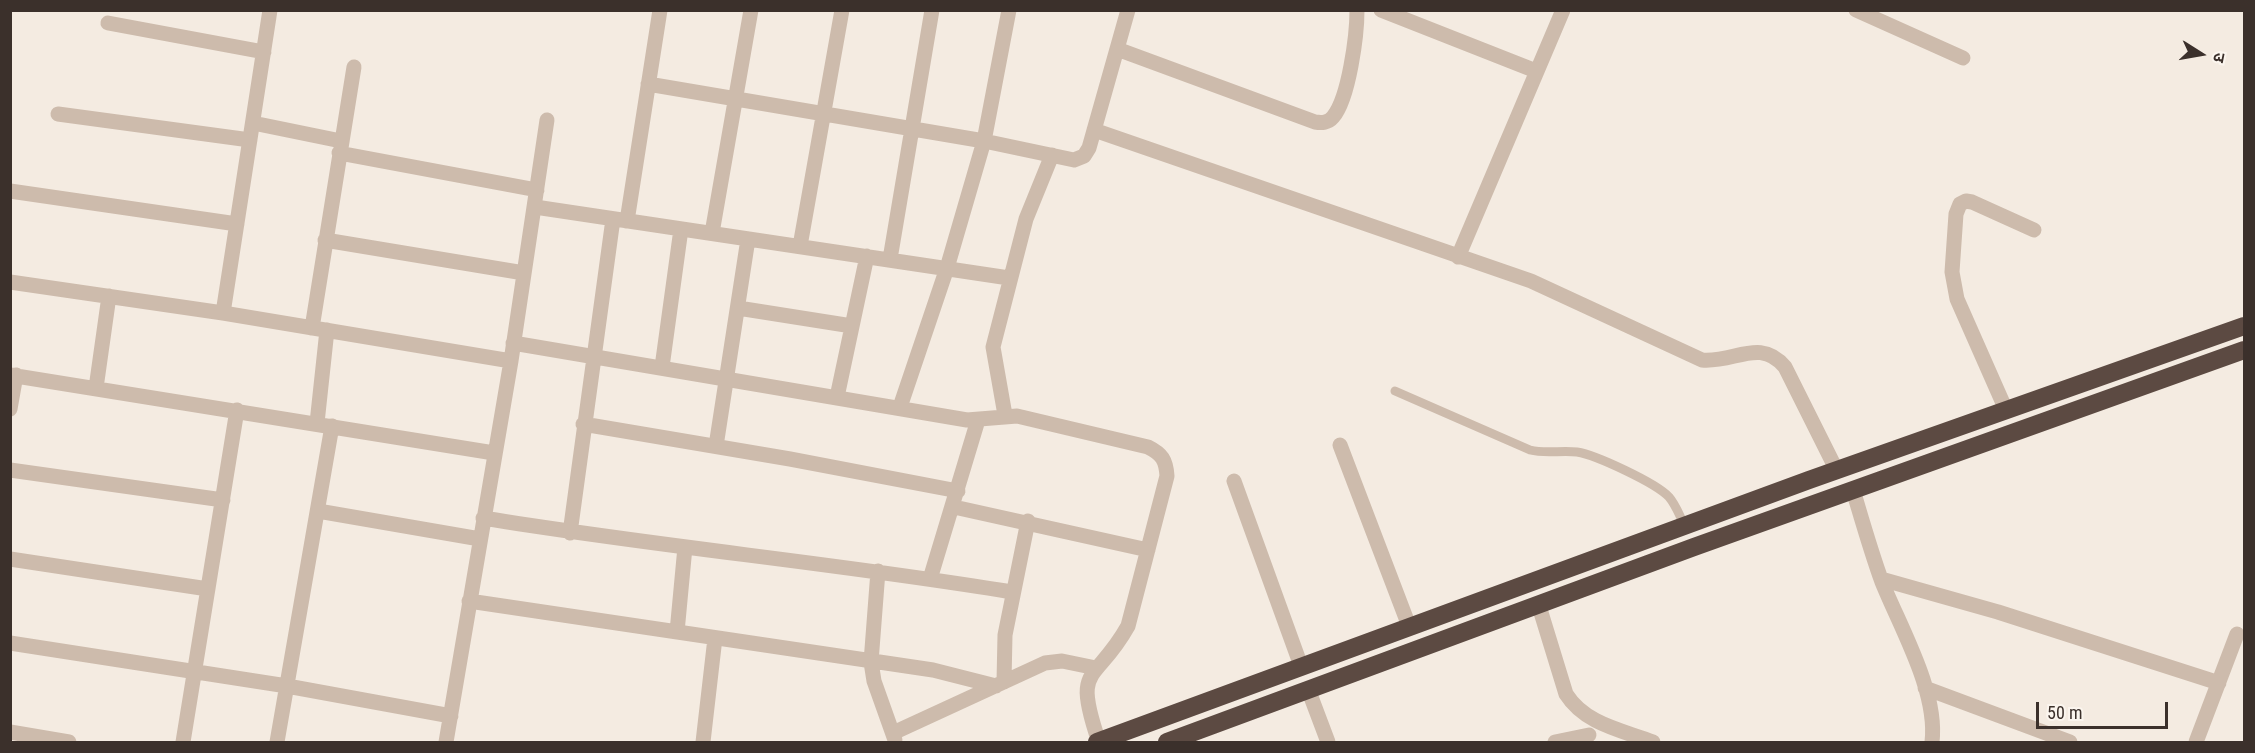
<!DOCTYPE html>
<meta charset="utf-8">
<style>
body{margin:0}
#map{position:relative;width:2255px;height:753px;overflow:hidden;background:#f4ebe1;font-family:"Roboto Condensed","Noto Sans Devanagari",sans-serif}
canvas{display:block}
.frame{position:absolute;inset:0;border:12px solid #3b302b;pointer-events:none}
.north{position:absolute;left:2171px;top:24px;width:60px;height:60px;-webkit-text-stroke:4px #fbf5ee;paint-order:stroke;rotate:101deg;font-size:16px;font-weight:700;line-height:24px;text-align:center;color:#3b302b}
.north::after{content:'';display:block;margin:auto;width:21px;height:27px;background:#3b302b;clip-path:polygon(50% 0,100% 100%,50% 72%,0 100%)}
.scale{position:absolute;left:2036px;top:702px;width:132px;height:27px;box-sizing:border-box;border:3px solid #3b302b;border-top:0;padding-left:8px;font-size:18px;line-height:21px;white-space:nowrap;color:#3b302b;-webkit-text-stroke:4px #fbf5ee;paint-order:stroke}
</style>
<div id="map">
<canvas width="2255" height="753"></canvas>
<div class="frame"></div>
<div class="north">उ</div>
<div class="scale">50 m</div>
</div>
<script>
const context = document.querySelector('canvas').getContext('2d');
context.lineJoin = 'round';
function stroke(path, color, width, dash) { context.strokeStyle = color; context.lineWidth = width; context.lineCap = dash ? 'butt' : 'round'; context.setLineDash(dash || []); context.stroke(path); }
const lane = new Path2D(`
 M1395,391L1530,450C1546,454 1561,450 1577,452C1596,455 1656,483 1669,497C1676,505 1680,517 1685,526`);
const street = new Path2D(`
 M1381,10L1536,71
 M1856,10L1963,58
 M108,23L264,52
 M1117,49L1315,122C1322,123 1328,123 1333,117C1349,98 1357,35 1357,10
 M648,84L984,141L1074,160L1084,156L1089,148L1128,10
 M58,114L250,140
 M253,123L341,141
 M1094,130L1531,281L1702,360C1735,363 1760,337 1785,367L1837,471
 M339,153L537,190
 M10,191L237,224
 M535,207L1009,278
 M627,221L660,10
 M712,233L751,10
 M325,240L524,273
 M800,246L842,10
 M1458,257L1563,10
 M890,259L932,10
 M10,282L223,313L511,361
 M738,308L852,326
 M223,313L270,10
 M312,328L354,67
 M513,343L967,420L1017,416L1148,447C1162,454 1166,460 1167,476L1128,626C1095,685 1072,663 1099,742
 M662,367L681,229
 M10,375L494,453
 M96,388L109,296
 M837,397L867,256
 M900,407L947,268L984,141L1009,10
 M10,409L16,375
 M2006,410L1957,299L1952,272L1956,214L1960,204L1966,201L1972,202L2034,230
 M1005,415L993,347L1026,219L1052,155
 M317,423L327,330
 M583,424L790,459L958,491
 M1340,445L1409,626
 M716,446L748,239
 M10,470L223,500
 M1234,481L1301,666
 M1853,490C1862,520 1871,552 1882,582C1901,629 1938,692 1932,742
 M954,507L1148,550
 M318,511L480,539
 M483,518C659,547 837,563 1012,592
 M570,533L613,219
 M10,559L208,589
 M878,571L871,662L874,681L895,740
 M930,579L978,420
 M1881,579L1998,612L2219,683
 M469,601L933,670L996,686
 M1539,606L1566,694C1585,724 1621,730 1653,742
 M677,632L685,547
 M10,643L287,686L451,716
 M1004,682L1005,635L1028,521
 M1925,688L2070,742
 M1308,689L1328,742
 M10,732L69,742
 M893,733L1045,663L1062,661L1096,668
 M183,742L237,410
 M277,742L332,426
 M446,742L511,361L547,120
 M703,742L715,638
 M1555,742L1589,735
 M2196,742L2237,634`);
const highway = new Path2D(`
 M1097,742L1809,480L2244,326
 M1167,742L1694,547L2244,350`);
stroke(lane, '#cdbbac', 9);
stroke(street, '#cdbbac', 15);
stroke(highway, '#5c4a42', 18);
</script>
